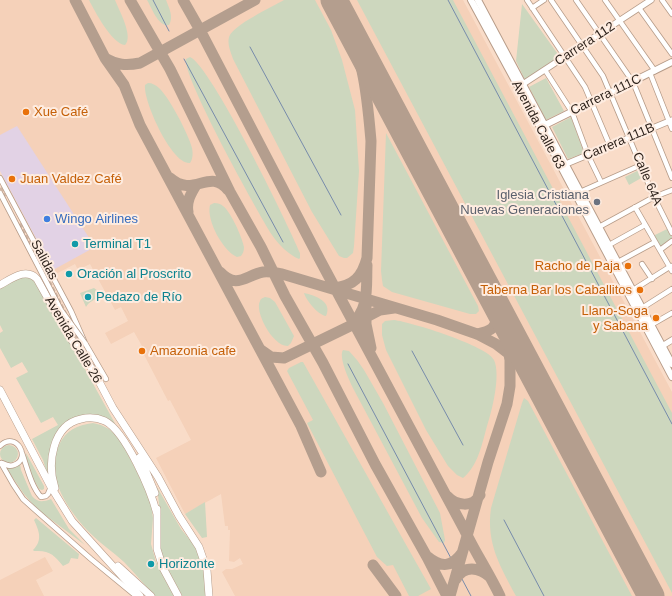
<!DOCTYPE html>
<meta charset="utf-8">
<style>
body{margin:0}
canvas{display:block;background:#f9dcc8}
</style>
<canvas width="672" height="596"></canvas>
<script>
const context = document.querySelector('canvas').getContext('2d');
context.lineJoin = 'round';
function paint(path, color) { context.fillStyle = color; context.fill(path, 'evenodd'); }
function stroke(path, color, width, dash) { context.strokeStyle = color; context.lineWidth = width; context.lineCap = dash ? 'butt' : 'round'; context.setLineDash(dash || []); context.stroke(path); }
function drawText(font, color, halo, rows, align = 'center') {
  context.font = font + ' Arial,sans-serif'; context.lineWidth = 4; context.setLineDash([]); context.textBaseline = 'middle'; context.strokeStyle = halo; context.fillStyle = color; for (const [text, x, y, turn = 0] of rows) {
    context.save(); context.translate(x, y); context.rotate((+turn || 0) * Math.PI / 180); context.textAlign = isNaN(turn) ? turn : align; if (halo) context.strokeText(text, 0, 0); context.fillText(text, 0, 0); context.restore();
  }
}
const built = new Path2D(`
 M0,0H463L672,392V596H235L222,572L226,569H232L243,564L240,558L234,562L229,561L230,530H228V526H225L221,494L185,514L156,458L191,440L170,400L168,401L140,347L142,346L134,332L111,344L105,333L128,321L121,307L115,310L90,264L78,270L75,264L56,274L0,169Z
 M45,557L53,571L36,580L44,596H0V580Z`);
const industrial = new Path2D(`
 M17,126L95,247L53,270L0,171V135Z`);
const green = new Path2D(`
 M89,0H115C119,10 134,37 125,45C112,44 94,10 89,0Z
 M147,0H166C169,8 174,17 169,25C158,27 152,8 147,0Z
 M284,0H315L331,30L342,60L355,110L359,171L354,246L353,253L347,258H344L339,256L312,212L233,59C231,53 227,44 229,37C233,25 272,7 284,0Z
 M357,0H453L672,413V593Z
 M522,4L560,57L525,80L516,61Z
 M190,57C211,66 288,224 300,253V258L299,259C289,255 278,244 272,235C258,213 182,76 186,59Z
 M546,78L564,111L546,120L529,87Z
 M148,83C152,83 156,85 159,88C169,97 189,135 192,148C193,153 193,159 190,163C172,165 143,101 145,85Z
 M571,117L584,153L568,159L552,127Z
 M386,133L478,306L479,311L476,314H470L392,292L383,286L382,280L381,271Z
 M639,170L643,177L629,185L625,177Z
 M214,203C218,203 221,204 223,206C231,212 242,237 244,247C244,251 243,253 241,256L237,257C223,251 206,220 210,205Z
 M667,229L672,237V239L660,248L653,236Z
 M28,277L35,279L117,427L106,420L71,421L48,459L49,473L51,486L43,460L32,439L58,425L53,417L41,423L16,378L28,372L22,362L11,368L0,348V333L3,331L0,325V289L19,278Z
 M94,288L98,291L99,295C96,300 89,301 86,307L80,293Z
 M304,293C315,295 333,302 326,316C318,315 306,300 304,293Z
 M265,297L270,298L275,302L294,336L291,343L288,346C273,347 254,311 260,301C261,298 263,298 265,297Z
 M394,320C411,322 488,346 494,360C501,375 492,411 487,426C482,444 478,466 463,478L457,475L448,466L426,430L386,350L382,335V324L385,321Z
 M343,350L349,351L357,360L364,370L383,403L440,513L445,540L444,543L439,542L422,518L354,390C350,382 338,357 343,350Z
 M301,362H303L316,385L431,589L418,596H409L393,565L387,566L377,557L307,423L313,420L287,371L289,368Z
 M524,398L528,401L632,596H516C500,566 486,543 491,508L522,403Z
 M93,423L101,425L109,429L120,439L150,497L153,518L151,544L156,562L174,596H155C144,585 135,573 124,562C113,552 101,544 91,534C70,513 43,476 59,445C66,430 77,425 93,423Z
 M0 454a9 9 0 1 1 18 0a9 9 0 1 1-18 0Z
 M26,453L44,486V489L42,490L39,489C33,478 26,465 26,453Z
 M20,464L21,470L32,496C38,503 43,502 51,499L69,529L85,545L37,509L24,494L6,468H13Z
 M157,487L181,529L194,545L202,559L207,596H182L160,555L159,504Z
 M205,502L207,537L202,538L185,514Z
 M36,518L79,554L78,559L71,558L69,563L63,566C54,555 50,550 34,551L33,550C43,540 39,531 34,520Z`);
const stream = new Path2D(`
 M153,0L169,31
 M448,0L672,424
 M250,47L341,215
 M184,59L283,242
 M412,351L463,445
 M348,364L471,596
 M504,520L544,596`);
const taxiway = new Path2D(`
 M75,0L105,58L124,85L140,125L301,426L321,472
 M130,0L170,69L230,192L261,247L285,296L323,363L375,464L427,557L447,596
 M183,0L200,30L320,260L464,529C475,552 489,573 500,596
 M105,58C117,65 126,66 140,63L255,0
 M170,178C194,199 209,167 228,190
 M188,212C186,201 191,194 196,185
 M220,272C237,290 246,275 263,272C270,271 276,273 282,274L437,320L477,334L496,344L509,354L529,375L543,394
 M335,288C354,285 362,277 367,258L371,141C369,118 367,93 362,71C357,50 347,30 340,10
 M366,305V324L371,348
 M361,320L380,310L394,308
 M477,334C495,330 494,328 500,311
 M261,350L271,357L284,358L350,326C370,309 366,288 367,265
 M447,496C456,506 473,508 480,495
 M428,557C441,568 452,567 462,553
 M373,565L396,596
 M456,579C464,565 479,567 490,577
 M450,596L488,462L507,404L510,386V360L502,316`);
const runway = new Path2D(`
 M334,0L651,596`);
const minorTunnel = new Path2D(`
 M0,188L4,197
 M19,224L65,314
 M60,311L77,339
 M71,316L79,339
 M77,336L81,346`);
const minor = new Path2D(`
 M527,0L585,87L610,146
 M551,0L603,76L654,197L672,233
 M576,0L633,82L672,178
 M605,0L655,71
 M662,0L672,14
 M532,8L544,0
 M639,8L672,54
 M545,70L572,112L588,155L601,182
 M650,73L672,129
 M0,178L71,311L85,343L106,379
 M580,192L641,165
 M635,207L672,271
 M599,227L654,197L672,190
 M609,245L645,225
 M660,250L672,241
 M618,262L655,242
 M642,264L652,279
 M633,290L671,266
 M642,308L672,289
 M651,325L672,313
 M0,446C16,430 32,459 14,465C10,467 6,465 2,463
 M22,453C27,467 31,486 41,497L46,496L48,494L51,487
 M1,463L13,484L23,499L33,508L91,559L136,596`);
const tertiary = new Path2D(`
 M520,86L651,0
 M566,164L672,120
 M659,348L672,340`);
const secondary = new Path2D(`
 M471,0L540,127L672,377
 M478,0L672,364
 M541,127L672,62`);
const primary = new Path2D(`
 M0,285C11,279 26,267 37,279L69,336L94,372L113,408L158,477L179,516L199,547L207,570L209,596
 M0,390L51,487L72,521L140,596
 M140,457L155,493
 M55,488C47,464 52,425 81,419C89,417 98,418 105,421C126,432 151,491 157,514
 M157,509V549L163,568L178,596
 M118,566L151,596`);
const minorBridge = new Path2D(`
 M0,193L61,310L85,343`);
const markers = [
 [26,112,4,"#e8710a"],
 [12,179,4,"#e8710a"],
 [597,202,4,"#6b7280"],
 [47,219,4,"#3f7fe0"],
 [75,244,4,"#0f9aa8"],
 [628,266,4,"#e8710a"],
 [69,274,4,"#0f9aa8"],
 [640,290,4,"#e8710a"],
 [88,297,4,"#0f9aa8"],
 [656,318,4,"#e8710a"],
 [142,351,4,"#e8710a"],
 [151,564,4,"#0f9aa8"]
];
const streetNames = [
 ["Carrera 112",585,44,-33],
 ["Carrera 111C",606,95,-26],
 ["Avenida Calle 63",538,125,62],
 ["Carrera 111B",619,142,-23],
 ["Calle 64A",647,179,67],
 ["Salidas",44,260,62],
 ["Avenida Calle 26",73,340,59]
];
const foodNames = [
 ["Xue Café",34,112],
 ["Juan Valdez Café",20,179],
 ["Racho de Paja",620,266,"right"],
 ["Taberna Bar los Caballitos",632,290,"right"],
 ["Llano-Soga",648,311,"right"],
 ["y Sabana",648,326,"right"],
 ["Amazonia cafe",150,351]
];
const worshipNames = [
 ["Iglesia Cristiana",589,195],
 ["Nuevas Generaciones",589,210]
];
const shopNames = [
 ["Wingo Airlines",55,219]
];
const cultureNames = [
 ["Terminal T1",83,244],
 ["Oración al Proscrito",77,274],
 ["Pedazo de Río",96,297],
 ["Horizonte",159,564]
];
paint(built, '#f5d1b9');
paint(industrial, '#e2d2e5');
paint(green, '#cdd7be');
stroke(stream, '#778bab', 1);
stroke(taxiway, '#b49e8e', 11);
stroke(runway, '#b49e8e', 27);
stroke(minorTunnel, '#d0b6a5', 4.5, [4.5, 2]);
stroke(minor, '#b79c89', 6);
stroke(tertiary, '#b79c89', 7);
stroke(secondary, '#b79c89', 8);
stroke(primary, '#b79c89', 8);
stroke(minor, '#fff', 4.5);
stroke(tertiary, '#fff', 5.5);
stroke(secondary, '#fff', 6);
stroke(primary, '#fff', 7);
stroke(minorBridge, '#b79c89', 6, []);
stroke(minorBridge, '#fff', 4.5);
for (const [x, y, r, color] of markers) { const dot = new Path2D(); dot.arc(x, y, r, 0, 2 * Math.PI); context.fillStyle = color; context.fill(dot); stroke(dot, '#feece0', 1.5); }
drawText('13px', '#2a1f18', '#feece0', streetNames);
drawText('13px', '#c56008', '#feece0', foodNames, 'left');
drawText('13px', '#5b616d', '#feece0', worshipNames, 'right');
drawText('13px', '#366cbe', '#feece0', shopNames, 'left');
drawText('13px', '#0d838f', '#feece0', cultureNames, 'left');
</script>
